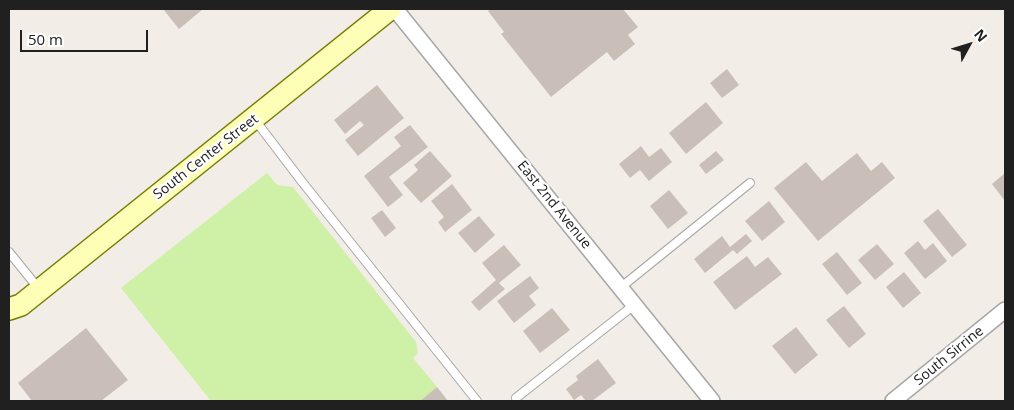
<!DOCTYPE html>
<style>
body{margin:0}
#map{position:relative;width:1014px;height:410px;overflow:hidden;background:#f2ede6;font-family:"Open Sans",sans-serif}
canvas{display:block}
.frame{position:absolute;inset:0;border:10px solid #202020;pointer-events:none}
.north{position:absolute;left:944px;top:20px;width:50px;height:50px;-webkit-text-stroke:4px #fff;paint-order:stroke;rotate:51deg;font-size:14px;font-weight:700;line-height:20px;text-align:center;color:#202020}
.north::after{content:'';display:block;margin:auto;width:18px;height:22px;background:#202020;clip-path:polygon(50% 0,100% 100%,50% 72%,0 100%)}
.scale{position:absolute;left:20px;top:30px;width:128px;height:22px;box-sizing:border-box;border:2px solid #202020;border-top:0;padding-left:6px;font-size:15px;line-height:18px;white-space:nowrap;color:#202020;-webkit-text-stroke:4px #fff;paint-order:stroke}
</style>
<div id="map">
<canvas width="1014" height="410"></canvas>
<div class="frame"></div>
<div class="north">N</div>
<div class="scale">50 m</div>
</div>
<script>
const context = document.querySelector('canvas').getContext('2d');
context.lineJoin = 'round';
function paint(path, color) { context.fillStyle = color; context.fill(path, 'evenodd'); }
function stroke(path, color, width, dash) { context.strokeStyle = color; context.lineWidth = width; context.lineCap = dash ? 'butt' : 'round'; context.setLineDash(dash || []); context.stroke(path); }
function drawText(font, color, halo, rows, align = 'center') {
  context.font = font + ' "Open Sans",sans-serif'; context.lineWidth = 4.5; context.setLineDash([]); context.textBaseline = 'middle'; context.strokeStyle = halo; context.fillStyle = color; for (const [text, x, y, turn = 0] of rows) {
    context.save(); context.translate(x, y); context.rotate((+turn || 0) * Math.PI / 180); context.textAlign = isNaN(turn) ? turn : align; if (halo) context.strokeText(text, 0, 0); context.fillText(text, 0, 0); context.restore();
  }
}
const grass = new Path2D(`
 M267,173L277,185L293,187L416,342L418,353L413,358L437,387L420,401H211L121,288Z`);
const building = new Path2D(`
 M163,9H203L179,29Z
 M491,9H623L638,27L628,35L635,44L614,61L607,52L551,97L501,34L504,32L488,11Z
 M727,69L739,85L722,98L710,83Z
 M377,85L404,118L358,156L345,140L364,125L360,121L345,134L334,120Z
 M706,102L723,123L686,154L669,133Z
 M410,125L428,147L389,177L403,195L388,207L364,176L401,146L394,137Z
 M641,146L649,157L661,148L672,162L649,181L640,170L630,178L619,164Z
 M430,151L452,176L421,203L403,183L418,170L414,165Z
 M716,151L724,160L706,174L699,165Z
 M857,153L871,171L882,162L895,178L818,241L774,188L806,162L822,181Z
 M1005,173V201L992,184Z
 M452,184L472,210L445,232L438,222L444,217L431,201Z
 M669,190L688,213L668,229L650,206Z
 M769,201L785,222L762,241L745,221Z
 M938,209L967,245L952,257L923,221Z
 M382,210L396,228L385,237L371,218Z
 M479,216L495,235L475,253L458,233Z
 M746,234L752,241L737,254L733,250L705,273L694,259L722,236L730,247Z
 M918,241L925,250L933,243L947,261L925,279L904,253Z
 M877,244L894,264L875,280L858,260Z
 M504,245L521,265L499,283L505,289L479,311L471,302L496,280L482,263Z
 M837,252L862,283L847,295L822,264Z
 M747,256L755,267L768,257L782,274L735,310L713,282Z
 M904,272L921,293L903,308L886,287Z
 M530,276L539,288L529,296L536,305L514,323L497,301Z
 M844,306L866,334L849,348L826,320Z
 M552,308L570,330L540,353L523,331Z
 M796,327L818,355L795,374L772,346Z
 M86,328L128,380L101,401H32L18,383Z
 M598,359L616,383L592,401H586L581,395L574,400L566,389L578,380L576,376Z
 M437,387L448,401H420Z`);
const lane = new Path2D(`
 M255,120L303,183L477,401
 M9,252L39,289
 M620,288L750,183
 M516,398L634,305`);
const street = new Path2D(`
 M395,9L712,401
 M893,401L1005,310`);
const secondary = new Path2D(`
 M9,309L21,305L390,9`);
const streetNames = [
 ["South Center Street",206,157,-38],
 ["East 2nd Avenue",554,205,51],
 ["South Sirrine",949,356,-39]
];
paint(grass, '#cef0a7');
paint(building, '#cabfb8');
stroke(lane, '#a7a7a7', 10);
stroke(street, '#a7a7a7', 18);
stroke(secondary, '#767e00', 24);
stroke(lane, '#fff', 8);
stroke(street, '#fff', 15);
stroke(secondary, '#feffb6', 21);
drawText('14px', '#202020', '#fff', streetNames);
</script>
